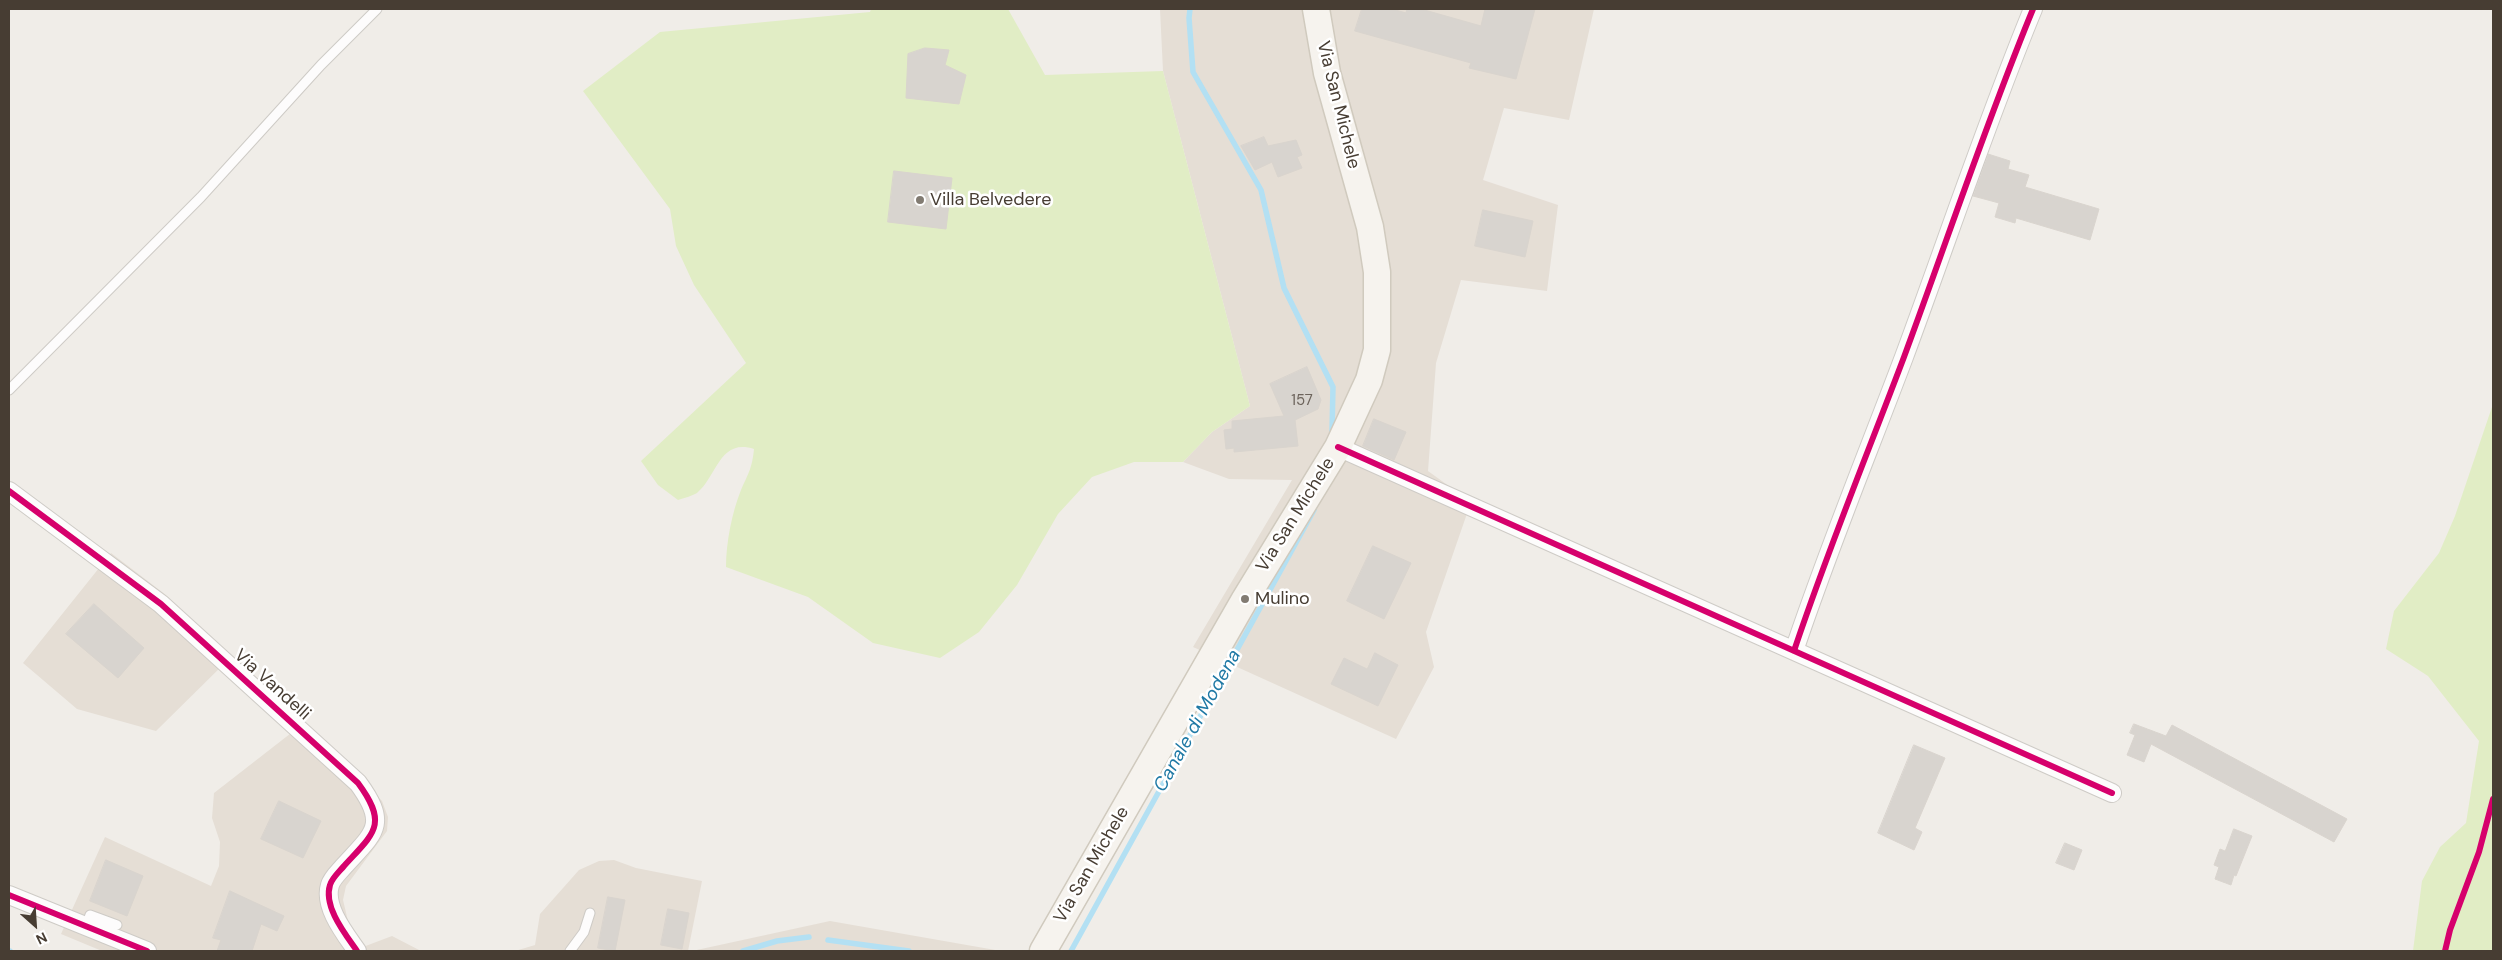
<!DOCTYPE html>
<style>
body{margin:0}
#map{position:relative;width:2502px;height:960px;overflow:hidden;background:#f0ede8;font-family:"DM Sans",sans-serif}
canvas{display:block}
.frame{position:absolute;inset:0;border:10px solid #473d33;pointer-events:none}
.north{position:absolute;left:10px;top:900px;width:50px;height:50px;-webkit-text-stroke:4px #fff;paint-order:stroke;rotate:154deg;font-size:14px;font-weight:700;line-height:20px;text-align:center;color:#473d33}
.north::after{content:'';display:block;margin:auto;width:18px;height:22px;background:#473d33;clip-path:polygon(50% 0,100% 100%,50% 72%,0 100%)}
</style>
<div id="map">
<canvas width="2502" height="960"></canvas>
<div class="frame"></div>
<div class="north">N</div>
</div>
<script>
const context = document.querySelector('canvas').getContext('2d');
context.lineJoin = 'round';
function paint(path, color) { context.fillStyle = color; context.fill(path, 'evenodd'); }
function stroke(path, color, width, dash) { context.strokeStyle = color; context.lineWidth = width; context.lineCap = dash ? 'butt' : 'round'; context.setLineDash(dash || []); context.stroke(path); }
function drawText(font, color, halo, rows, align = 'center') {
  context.font = font + ' "DM Sans",sans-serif'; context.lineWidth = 5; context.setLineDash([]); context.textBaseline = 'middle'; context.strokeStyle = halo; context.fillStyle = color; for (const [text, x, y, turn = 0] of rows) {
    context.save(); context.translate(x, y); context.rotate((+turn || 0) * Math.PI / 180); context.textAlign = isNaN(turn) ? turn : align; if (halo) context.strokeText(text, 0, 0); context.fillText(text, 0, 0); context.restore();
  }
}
const residential = new Path2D(`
 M1160,9H1594L1569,120L1504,108L1483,180L1558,205L1547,291L1461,280L1436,363L1428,471L1471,502L1426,632L1434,667L1396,739L1193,647L1292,480L1229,479L1183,462L1212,432L1250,406L1163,71Z
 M111,553L166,595L229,659L156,731L77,709L23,663Z
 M304,723L340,754L382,801L388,817L387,831L346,886L343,900L348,921L363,947L392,936L421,951H102L61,934L105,837L211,886L219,866L220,842L212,818L214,793Z
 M614,860L636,868L702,881L688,951H515L535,945L540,914L579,870L599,861Z
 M830,921L1001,951H692Z`);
const green = new Path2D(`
 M871,9H1008L1045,75L1163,71L1250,406L1212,432L1183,462H1134L1092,477L1058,514L1017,585L979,632L940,658L873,643L808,597L726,567C726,543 732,512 741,490C749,472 752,468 754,449C719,438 717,477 697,493C692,496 684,498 678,500L658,485L641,461L746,363L694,285L676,246L670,209L583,91L660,32L870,12Z
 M2493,404V951H2413L2422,881L2440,847L2466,823L2479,741L2428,676L2386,649L2394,611L2439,553L2455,516Z`);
const stream = new Path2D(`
 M1190,9L1189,18L1193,72L1261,190L1284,288L1333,387L1332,431
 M828,940L909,951
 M9,951H10
 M743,951L777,941L809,937
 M1071,951L1314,510`);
const building = new Path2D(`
 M1362,9H1392L1406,13L1407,9H1421L1481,26L1485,9H1535L1516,79L1469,68L1471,63L1355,31Z
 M925,48L949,50L945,65L966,75L959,104L906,98L908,54Z
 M1264,137L1268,146L1296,140L1302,155L1297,157L1302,168L1278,177L1272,162L1255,170L1241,146Z
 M1988,154L2010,161L2008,169L2029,175L2025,187L2099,209L2090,240L2016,218L2015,223L1995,217L1999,203L1973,196Z
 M894,171L952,178L946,229L888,222Z
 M1483,210L1533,221L1525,257L1475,246Z
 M1307,367L1321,400L1318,409L1295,420L1298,446L1234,452V448L1226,449L1224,430L1232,429V421L1284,416L1270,384Z
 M1374,419L1406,432L1394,460L1363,446Z
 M1373,546L1411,563L1384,619L1347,601Z
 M94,604L144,648L118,678L66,634Z
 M1375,653L1398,665L1378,706L1331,684L1344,658L1367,669Z
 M2134,724L2166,736L2172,725L2347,819L2334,842L2151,744L2144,762L2127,755L2135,735L2130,733Z
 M1914,745L1945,758L1915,828L1922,832L1914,850L1878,833Z
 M279,801L321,821L303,858L261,839Z
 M2234,829L2252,836L2236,876L2234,875L2231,885L2215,879L2219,867L2214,865L2220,849L2225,851Z
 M2065,843L2082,850L2074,870L2056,863Z
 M106,860L143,876L127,916L90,901Z
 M230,891L284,916L277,931L261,924L252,951H217L221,940L213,938Z
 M608,897L625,900L615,951L598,948Z
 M668,909L689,913L682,949L661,945Z`);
const service = new Path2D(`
 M9,390L201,197L321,65L377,9
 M86,926L90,915L117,925
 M570,951L584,932L590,913`);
const minor = new Path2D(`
 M1338,447L2112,793
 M9,491L161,604L358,783C389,825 374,833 344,866C339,872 332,878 330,885C323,907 346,935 357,951
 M1794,651C1827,552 1867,455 1904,357C1947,241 1986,123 2033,9
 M9,895L147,951`);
const secondary = new Path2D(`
 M1043,951L1245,599L1338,447L1369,380L1377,350V272L1370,227L1327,73L1316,9`);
const cycleway = new Path2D(`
 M1338,447L2112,793
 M9,491L161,604L358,783C389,825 374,833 344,866C339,872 332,878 330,885C323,907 346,935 357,951
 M1794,651C1827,552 1867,455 1904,357C1947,241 1986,123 2033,9
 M9,895L147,951
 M2445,951L2450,930L2479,852L2493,799`);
const markers = [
 [920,200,5,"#827b72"],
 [1245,599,5,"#827b72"]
];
const numberNames = [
 ["157",1302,401]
];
const streetNames = [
 ["Via San Michele",1338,105,76],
 ["Via San Michele",1296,515,-58],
 ["Via Vandelli",272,685,42],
 ["Via San Michele",1092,865,-60]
];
const poiNames = [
 ["Villa Belvedere",930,200],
 ["Mulino",1255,599]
];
const waterNames = [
 ["Canale di Modena",1198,721,-61]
];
paint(residential, '#e5ded5');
paint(green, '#e1edc5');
stroke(stream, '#b3e0f3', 5.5);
paint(building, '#d8d4cf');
stroke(building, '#d9d4ce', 1);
stroke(service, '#cecbc6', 11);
stroke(minor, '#cecbc6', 20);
stroke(secondary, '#d0cabe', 29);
stroke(service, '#fdfcfc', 9);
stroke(minor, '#fdfcfc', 18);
stroke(secondary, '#f6f3ee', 26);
stroke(cycleway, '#d6006c', 6);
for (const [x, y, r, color] of markers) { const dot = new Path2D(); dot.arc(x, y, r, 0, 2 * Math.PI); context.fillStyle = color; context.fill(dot); stroke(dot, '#fff', 2); }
drawText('15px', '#6d645c', null, numberNames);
drawText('18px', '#473d33', '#fff', streetNames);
drawText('18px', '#473d33', '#fff', poiNames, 'left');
drawText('italic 19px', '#1f79a5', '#fff', waterNames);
</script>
